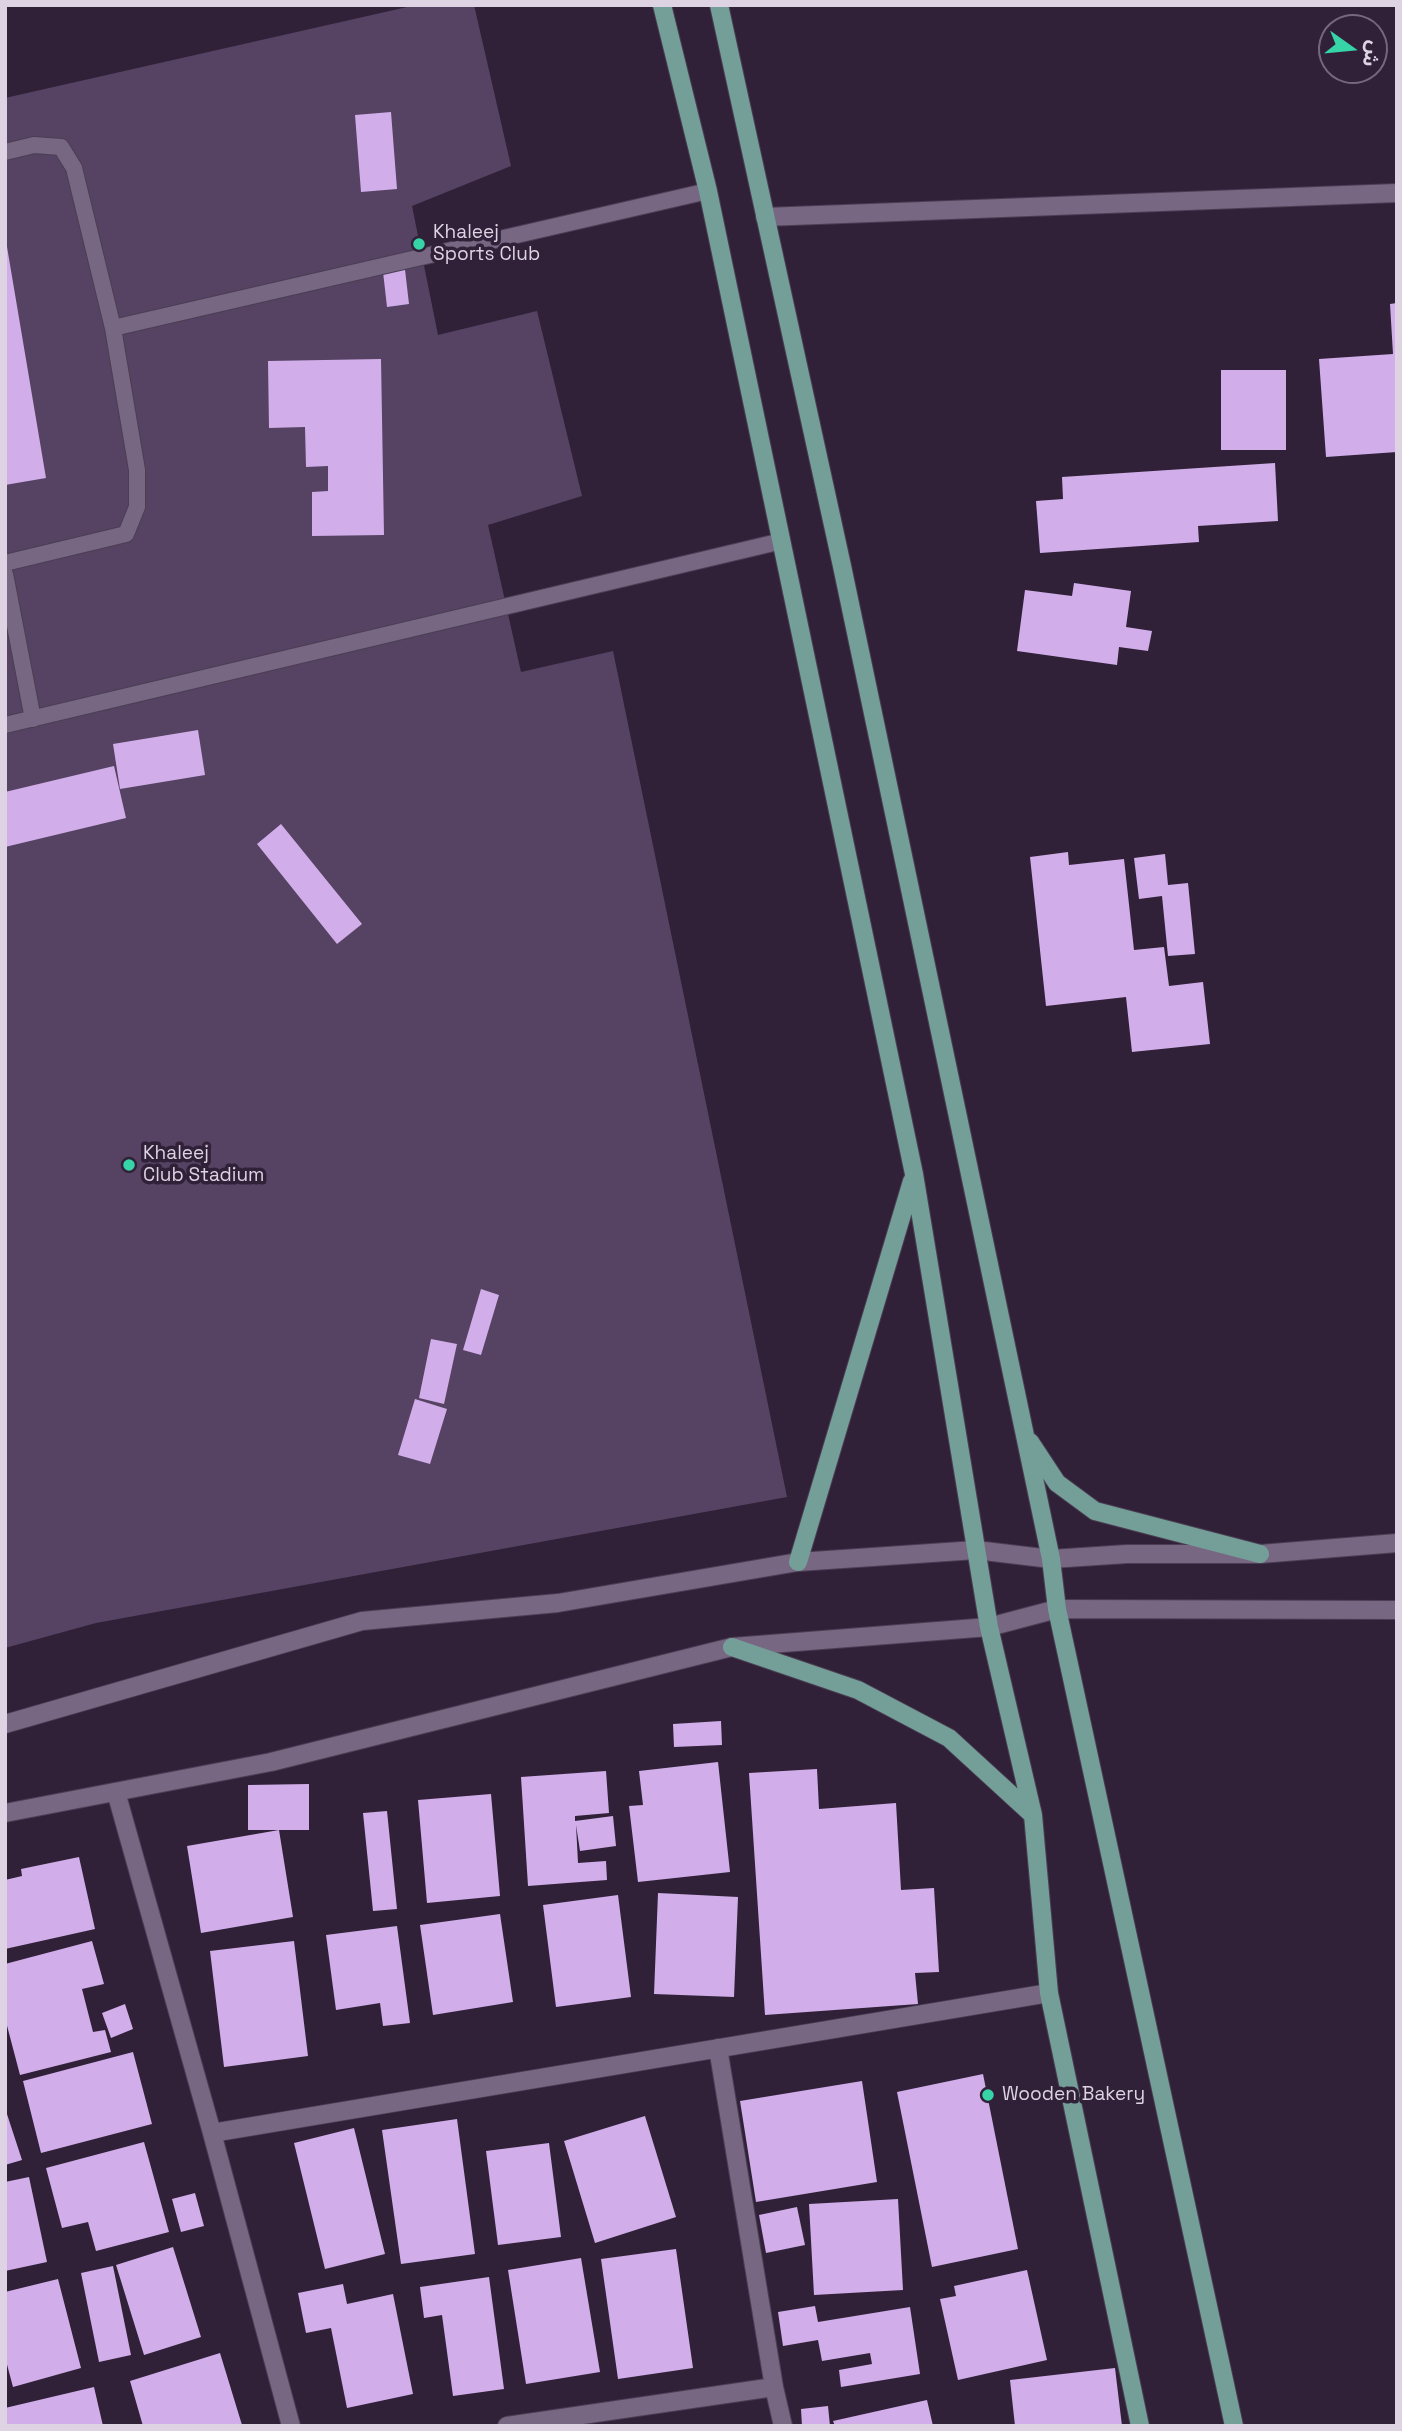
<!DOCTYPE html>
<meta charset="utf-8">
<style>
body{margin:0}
#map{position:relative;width:1402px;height:2431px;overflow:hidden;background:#302139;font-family:"Space Grotesk","Noto Sans Arabic",sans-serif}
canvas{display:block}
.frame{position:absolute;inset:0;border:7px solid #ddd3e3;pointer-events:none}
.north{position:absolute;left:1318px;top:14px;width:70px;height:70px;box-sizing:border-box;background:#302139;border:2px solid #75687d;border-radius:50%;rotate:105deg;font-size:19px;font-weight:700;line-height:28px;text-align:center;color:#ddd3e3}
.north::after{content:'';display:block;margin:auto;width:24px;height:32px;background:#36d4a7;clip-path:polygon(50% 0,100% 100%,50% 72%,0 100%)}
</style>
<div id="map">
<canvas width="1402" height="2431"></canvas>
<div class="frame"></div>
<div class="north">ش</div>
</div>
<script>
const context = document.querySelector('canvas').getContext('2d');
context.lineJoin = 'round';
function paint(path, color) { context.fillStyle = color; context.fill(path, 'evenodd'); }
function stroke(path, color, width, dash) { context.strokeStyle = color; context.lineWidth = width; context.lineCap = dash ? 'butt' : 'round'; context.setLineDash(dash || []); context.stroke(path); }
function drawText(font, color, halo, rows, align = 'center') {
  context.font = font + ' "Space Grotesk",sans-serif'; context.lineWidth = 7; context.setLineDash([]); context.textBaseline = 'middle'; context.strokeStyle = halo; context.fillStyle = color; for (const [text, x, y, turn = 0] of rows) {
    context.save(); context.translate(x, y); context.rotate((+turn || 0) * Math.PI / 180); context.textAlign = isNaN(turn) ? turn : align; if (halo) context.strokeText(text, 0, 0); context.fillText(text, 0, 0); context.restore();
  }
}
const green = new Path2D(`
 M416,5H474L511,166L412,206L438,335L537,311L582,496L488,525L521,672L613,651L787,1497L96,1623L5,1648V98Z`);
const building = new Path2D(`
 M391,112L397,189L361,192L355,115Z
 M5,235L46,478L5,485Z
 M404,261L409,304L387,307L382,263Z
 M1397,303V452L1326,457L1319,359L1393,354L1390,304Z
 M381,359L384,535L312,536V492L328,491V466L306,467L305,427L269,428L268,361Z
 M1221,370H1286V450H1221Z
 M1275,463L1278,521L1198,526L1199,542L1040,553L1036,501L1063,499L1062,477Z
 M1074,583L1131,591L1126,627L1152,631L1148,651L1119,647L1117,665L1017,651L1025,590L1072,596Z
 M198,730L205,775L120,789L113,744Z
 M114,766L126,818L5,847V792Z
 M281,824L362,924L337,944L257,844Z
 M1068,852L1069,865L1124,859L1134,950L1164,947L1169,986L1203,982L1210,1044L1132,1052L1126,997L1046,1006L1030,857Z
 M1165,854L1168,885L1188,883L1195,954L1168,956L1162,896L1139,899L1134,858Z
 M481,1289L499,1295L481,1355L463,1350Z
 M431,1339L457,1344L444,1404L419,1398Z
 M415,1399L447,1409L430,1464L398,1455Z
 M721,1721L722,1745L674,1747L673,1724Z
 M718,1762L730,1872L638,1882L629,1806L643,1805L639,1771Z
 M817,1769L819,1809L896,1803L901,1890L934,1888L939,1972L915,1973L918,2004L765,2015L749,1773Z
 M606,1771L609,1813L575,1816V1821L613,1816L616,1846L580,1851L576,1825L578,1863L606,1861L607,1880L528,1886L521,1777Z
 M309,1784V1830H248V1785Z
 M491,1794L500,1896L427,1903L418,1800Z
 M387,1811L397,1909L373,1911L363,1813Z
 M279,1830L293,1917L201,1933L187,1846Z
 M79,1857L95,1929L5,1949V1880L22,1876L21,1869Z
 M658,1893L738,1897L734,1997L654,1994Z
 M618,1895L631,1997L556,2007L543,1905Z
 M500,1914L513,2002L433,2015L420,1925Z
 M397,1926L410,2023L383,2026L380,2003L336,2010L326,1935Z
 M92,1941L104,1984L82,1989L93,2032L105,2030L111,2052L20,2075L5,2018V1964Z
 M294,1941L308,2056L224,2067L210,1951Z
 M125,2004L133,2029L111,2038L102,2013Z
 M133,2052L152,2124L41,2153L23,2081Z
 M983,2074L1018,2249L932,2267L897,2092Z
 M862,2081L877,2182L756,2202L740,2101Z
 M5,2108L22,2160L5,2165Z
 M645,2116L676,2217L595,2243L564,2141Z
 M457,2119L475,2254L401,2264L382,2130Z
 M354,2128L385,2254L325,2269L294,2143Z
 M144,2142L169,2232L96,2251L88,2222L62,2228L46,2168Z
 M549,2143L561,2237L498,2245L486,2151Z
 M29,2177L47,2262L5,2271V2182Z
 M195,2193L204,2226L181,2232L172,2199Z
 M898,2199L903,2290L814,2295L809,2204Z
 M797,2207L805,2245L766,2253L759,2215Z
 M173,2247L201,2337L144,2355L116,2265Z
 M676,2249L693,2368L618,2379L601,2259Z
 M581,2258L600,2372L526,2384L508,2270Z
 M113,2266L131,2355L99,2362L81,2273Z
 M1027,2270L1047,2360L958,2380L940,2299L956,2296L954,2286Z
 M489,2277L504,2389L453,2396L442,2315L424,2318L420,2287Z
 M58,2279L81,2368L13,2387L5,2357V2292Z
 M343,2284L347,2304L393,2294L413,2394L347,2408L331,2328L306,2333L298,2293Z
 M815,2306L818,2322L910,2307L920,2374L841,2387L839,2370L872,2364L870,2353L822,2361L818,2340L783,2346L778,2312Z
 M220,2353L242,2425L143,2426L130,2381Z
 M1115,2368L1122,2426H1015L1010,2380Z
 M94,2387L103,2426H5V2408Z
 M927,2400L933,2426H835L833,2421Z
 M828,2406L830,2426H802L801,2409Z`);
const service = new Path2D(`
 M5,152L34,145L61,147L74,168L113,328L137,470V507L126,534L5,563
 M113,328L708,191
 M5,574L33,719
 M5,725L782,541`);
const minor = new Path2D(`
 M765,217L1397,193
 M116,1792L212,2133L291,2426
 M718,2048L774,2387
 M212,2133L1049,1993
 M507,2426L774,2387L783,2426`);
const tertiary = new Path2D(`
 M5,1724L362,1621L558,1603L798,1562L976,1550L1051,1559L1127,1554H1260L1397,1543
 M5,1813L271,1762L732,1647L989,1627L1057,1609L1397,1610`);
const primary = new Path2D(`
 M662,5L708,191L914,1174L989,1627L1033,1815L1049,1993L1140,2426
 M719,5L842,566L1051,1559L1057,1609L1234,2426
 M1030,1442L1057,1483L1095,1511L1260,1554
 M798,1562L912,1181
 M732,1647L858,1690L949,1738L1033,1815`);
const markers = [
 [419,244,7,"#36d4a7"],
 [129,1165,7,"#36d4a7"],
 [988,2095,7,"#36d4a7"]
];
const poiNames = [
 ["Khaleej",433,233],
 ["Sports Club",433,255],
 ["Khaleej",143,1154],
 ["Club Stadium",143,1176],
 ["Wooden Bakery",1002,2095]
];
paint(green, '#564363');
paint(building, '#d1aee9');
stroke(service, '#4b3e53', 18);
stroke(minor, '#4b3e53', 20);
stroke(tertiary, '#4b3e53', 20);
stroke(primary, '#4b3e53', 20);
stroke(service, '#776783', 16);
stroke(minor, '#776783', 18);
stroke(tertiary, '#776783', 18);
stroke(primary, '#749f99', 18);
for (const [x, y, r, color] of markers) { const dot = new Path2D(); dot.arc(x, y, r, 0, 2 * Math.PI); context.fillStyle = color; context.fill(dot); stroke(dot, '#302139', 2.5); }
drawText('19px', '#ddd3e3', '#302139', poiNames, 'left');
</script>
